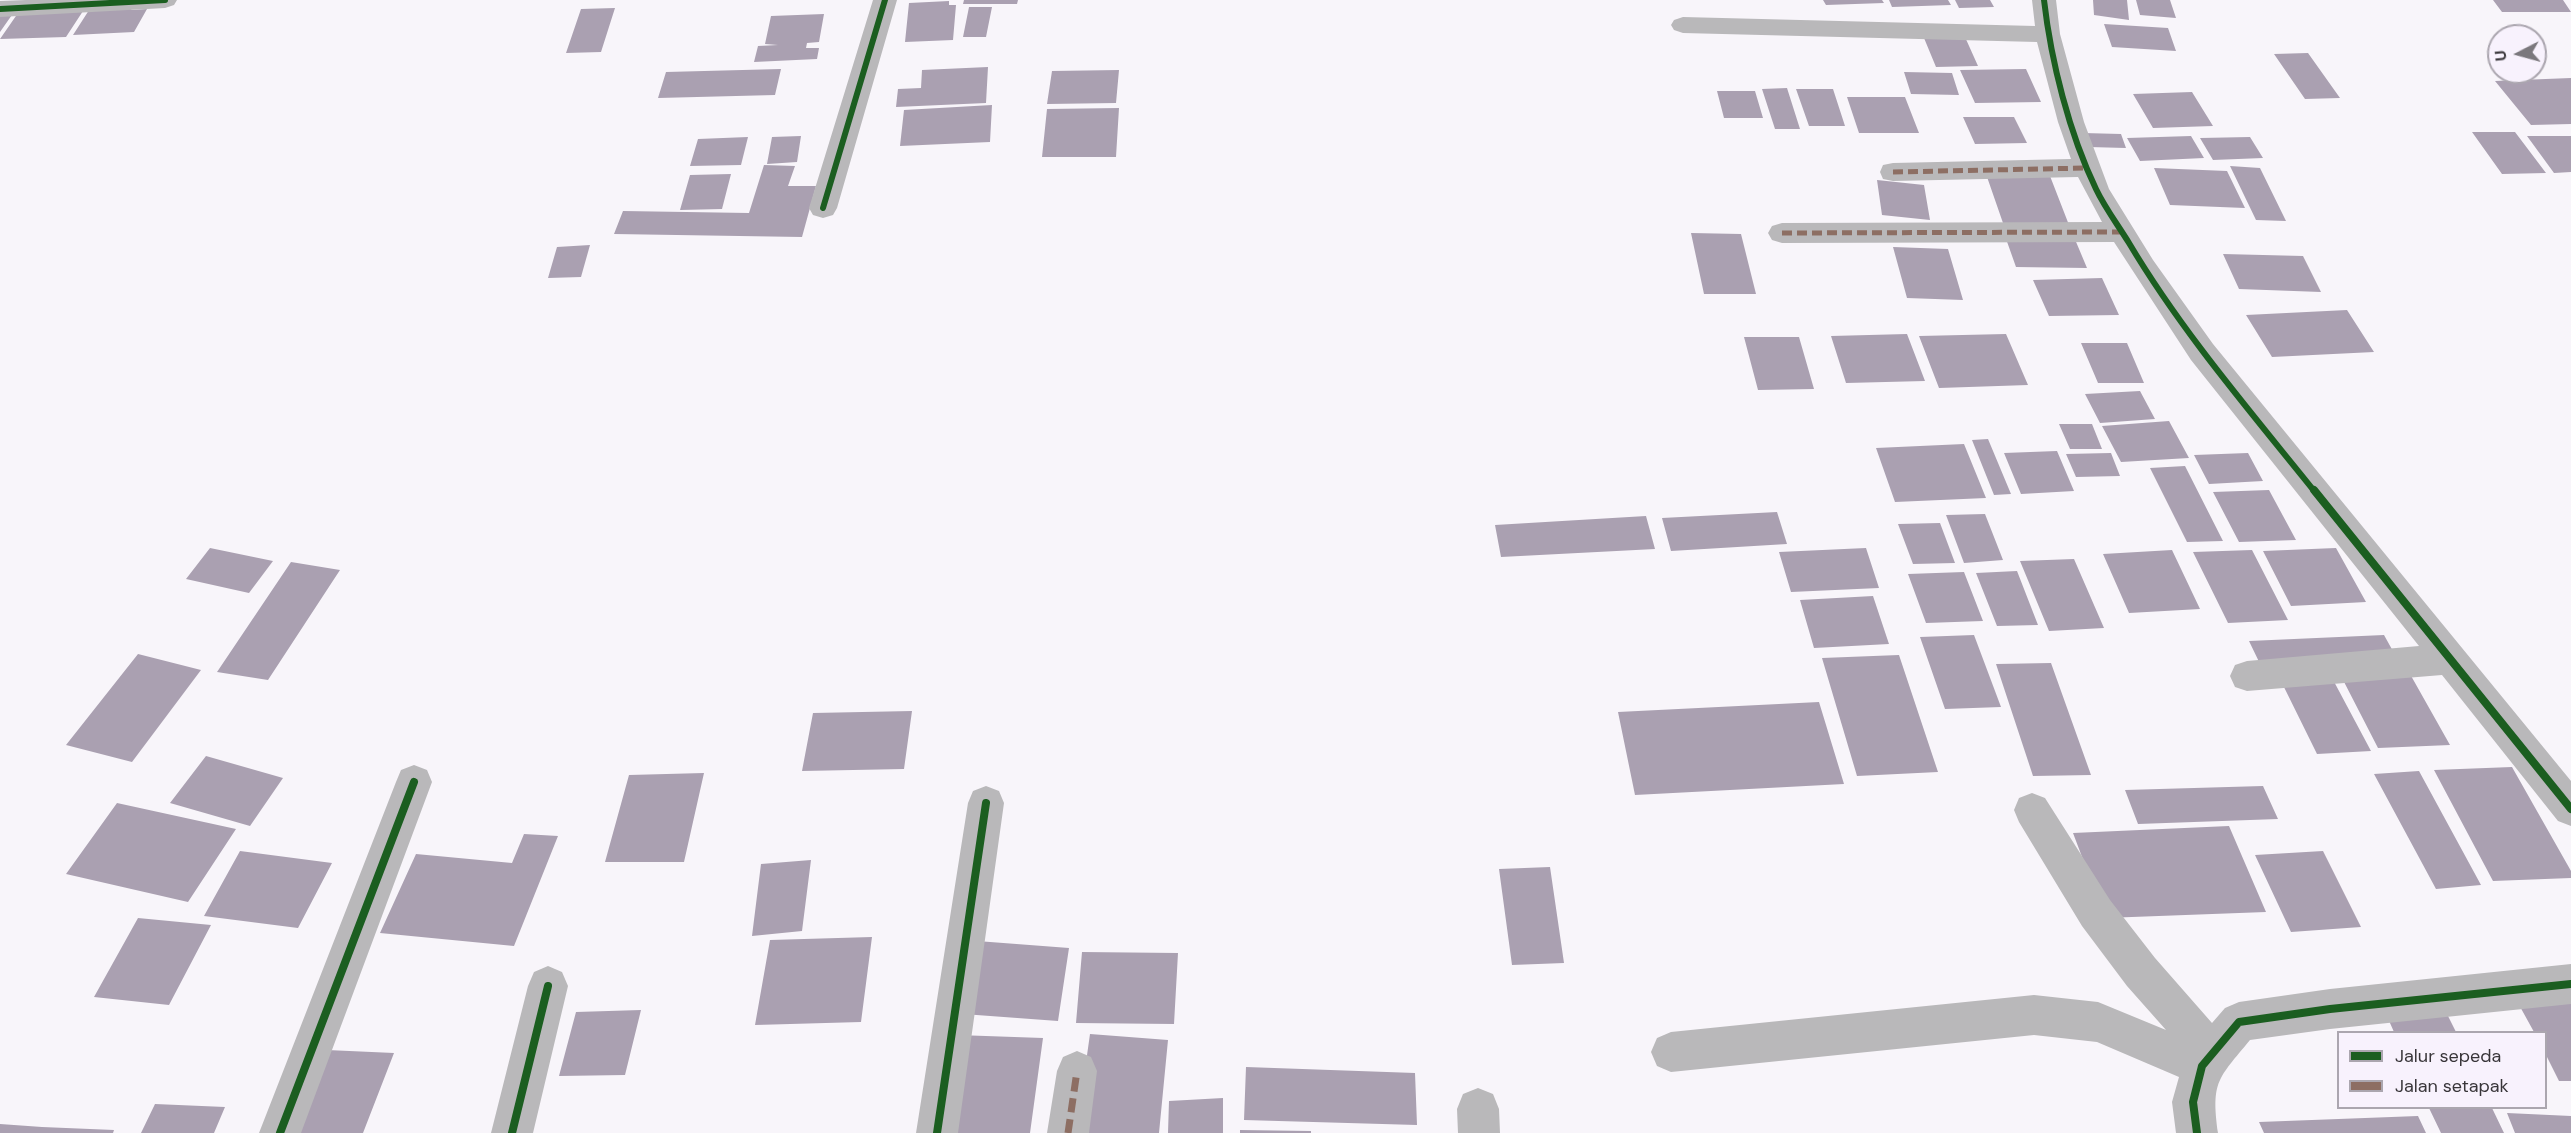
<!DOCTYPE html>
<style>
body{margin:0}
#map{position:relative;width:2571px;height:1133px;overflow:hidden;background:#f8f5fa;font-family:"DM Sans",sans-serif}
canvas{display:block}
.legend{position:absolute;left:2337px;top:1031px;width:210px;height:78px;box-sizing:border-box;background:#f8f2fd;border:2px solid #aba6af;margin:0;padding:8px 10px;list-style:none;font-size:18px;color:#383539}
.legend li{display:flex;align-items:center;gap:12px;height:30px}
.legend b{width:30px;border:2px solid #aba6af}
.north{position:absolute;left:2487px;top:24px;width:60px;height:60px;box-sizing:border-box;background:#f8f2fd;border:2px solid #aba6af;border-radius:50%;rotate:264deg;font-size:16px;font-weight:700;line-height:24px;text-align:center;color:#383539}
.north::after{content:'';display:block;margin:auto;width:21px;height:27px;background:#7b787d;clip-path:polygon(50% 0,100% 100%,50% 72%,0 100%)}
</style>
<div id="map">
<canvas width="2571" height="1133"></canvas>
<ul class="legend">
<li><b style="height:8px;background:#1b5e20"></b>Jalur sepeda</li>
<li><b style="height:8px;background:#8d6e63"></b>Jalan setapak</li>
</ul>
<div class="north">U</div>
</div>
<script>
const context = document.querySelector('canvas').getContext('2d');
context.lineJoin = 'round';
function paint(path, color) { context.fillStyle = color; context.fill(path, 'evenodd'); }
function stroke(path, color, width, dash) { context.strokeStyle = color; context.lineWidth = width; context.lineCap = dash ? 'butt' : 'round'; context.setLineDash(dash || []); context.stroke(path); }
const building = new Path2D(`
 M964,0H1018L1017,4H963Z
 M1823,0H1882L1884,3L1826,5Z
 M1889,0H1948L1951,5L1892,7Z
 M1955,0H1990L1994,7L1959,8Z
 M2093,0H2127L2129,20L2094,15Z
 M2136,0H2170L2176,18L2140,15Z
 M2493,0H2563L2571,12H2502Z
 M949,1V5H956L953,40L905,42L909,3Z
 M133,6L131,10L147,9L134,32L73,35L91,7Z
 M969,7H992L986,37H963Z
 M615,8L601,52L566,53L581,9Z
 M83,11L66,37L0,39L18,13Z
 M14,12L0,32V13Z
 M824,14L819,42L807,43L806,48H819L817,59L754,62L758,46L778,45L765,44L771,16Z
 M2104,24L2168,28L2176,51L2112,47Z
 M1965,37L1978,66L1936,67L1924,38Z
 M2308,53L2340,98L2305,99L2274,54Z
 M988,67L986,103L896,107L898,89L921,88L922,70Z
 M781,69L775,95L658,98L666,72Z
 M2026,69L2041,102L1975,103L1960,70Z
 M1119,70L1116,103L1047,104L1052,71Z
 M1904,72L1952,73L1959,95L1911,94Z
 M2571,78V124L2531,125L2495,81Z
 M1787,88L1800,129H1775L1762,89Z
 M1796,89H1833L1845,126H1809Z
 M1717,91H1755L1763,118H1724Z
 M2192,92L2213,126L2153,128L2133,94Z
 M1847,97H1905L1919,133H1859Z
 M992,105L990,142L900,146L904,110Z
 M1119,108L1116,157H1042L1047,109Z
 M1963,117H2014L2027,143L1975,144Z
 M2472,132H2515L2546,173L2502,174Z
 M2083,133L2121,134L2126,148L2089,147Z
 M801,136L797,162L767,164L772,137Z
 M2191,136L2204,158L2140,161L2127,138Z
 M2527,136H2571V172L2554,173Z
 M748,137L741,165L690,166L698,139Z
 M2250,137L2263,158L2213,160L2200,138Z
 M764,165L795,166L788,186H816L802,237L614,234L623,211L749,213Z
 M2230,166L2260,168L2286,221L2256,220Z
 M2154,168L2227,171L2245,208L2170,205Z
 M731,174L722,209L680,210L690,175Z
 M1986,174L2050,176L2069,225L2003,223Z
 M1877,180L1924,185L1930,220L1882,215Z
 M1691,233L1741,234L1756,294H1704Z
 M2005,236L2074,237L2087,268L2016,267Z
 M590,245L581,277L548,278L557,247Z
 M1893,247L1948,249L1963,300L1907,298Z
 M2223,254L2303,256L2321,292L2239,289Z
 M2102,278L2119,315L2049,316L2033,280Z
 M2347,310L2374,352L2272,357L2246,315Z
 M1907,334L1925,381L1846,383L1831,336Z
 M2006,334L2028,385L1939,388L1919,336Z
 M1744,337H1799L1814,389L1758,390Z
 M2081,343H2127L2144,383H2098Z
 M2140,391L2155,419L2100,423L2085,394Z
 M2169,421L2189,458L2121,462L2102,426Z
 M2059,424H2092L2102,449H2070Z
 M1988,439L2011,494L1994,495L1972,440Z
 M1964,444L1986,498L1895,502L1876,448Z
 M2057,451L2074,491L2021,494L2004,453Z
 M2111,453L2120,476L2076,477L2066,454Z
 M2248,453L2263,481L2209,484L2194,455Z
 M2185,466L2223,541L2187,542L2150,468Z
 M2269,490L2296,540L2239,542L2213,492Z
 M1777,512L1787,544L1671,551L1662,518Z
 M1985,514L2003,560L1964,563L1946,515Z
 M1646,516L1655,549L1501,557L1495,525Z
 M1940,523L1955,563L1913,564L1898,524Z
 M210,548L273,561L249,593L186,579Z
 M1866,548L1879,588L1791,592L1779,552Z
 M2336,548L2366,602L2291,606L2263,551Z
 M2172,550L2200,609L2129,613L2103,554Z
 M2252,550L2288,620L2228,623L2193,552Z
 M2074,559L2104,628L2049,631L2020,561Z
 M291,562L340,570L268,680L217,672Z
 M2017,571L2038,625L1997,626L1976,573Z
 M1964,572L1983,621L1926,623L1908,574Z
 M1873,596L1889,644L1814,648L1800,600Z
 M1974,635L2001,707L1945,709L1920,637Z
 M2384,635L2399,662L2262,668L2249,641Z
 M138,654L201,670L132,762L66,745Z
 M1899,655L1938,772L1857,776L1822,658Z
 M2051,663L2091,775L2033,776L1996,664Z
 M2410,674L2450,745L2378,748L2342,678Z
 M2331,676L2371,751L2317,754L2280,679Z
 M1819,702L1844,784L1635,795L1618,712Z
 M912,711L904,769L802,771L813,713Z
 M206,756L283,778L250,826L170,803Z
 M2512,767L2571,871V878L2493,881L2434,770Z
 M2419,771L2481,885L2436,889L2374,774Z
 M704,773L684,862H605L629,775Z
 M2263,786L2278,819L2138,824L2125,790Z
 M117,803L236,829L188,902L66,874Z
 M2229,826L2266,912L2105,918L2073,833Z
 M524,834L558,836L514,946L380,933L416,854L512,863Z
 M240,851L332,863L298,928L204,916Z
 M2323,851L2361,927L2291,932L2255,855Z
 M811,860L802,931L752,936L761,864Z
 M1550,867L1564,963L1512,965L1499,869Z
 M138,918L211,925L169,1005L94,997Z
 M872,937L861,1022L755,1025L770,940Z
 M977,941L1069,948L1058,1021L963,1014Z
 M1082,952L1178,953L1174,1024L1076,1023Z
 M2571,1001V1081H2559L2546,1055V1032H2534L2518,1003Z
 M641,1010L625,1075L559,1076L576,1012Z
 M2446,1012L2456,1032H2394L2386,1014Z
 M1090,1034L1168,1040L1159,1133H1076Z
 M957,1035L1043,1038L1030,1133H941Z
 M327,1050L394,1053L363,1133H294Z
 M1246,1067L1415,1073L1417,1125L1244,1120Z
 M1223,1098V1133H1168L1169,1101Z
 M155,1104L225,1107L214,1133H141Z
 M2429,1108H2492L2504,1133H2441Z
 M2507,1113L2571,1116V1133H2515Z
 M2418,1116L2426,1133H2264L2259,1122Z
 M0,1124L42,1127L114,1130L113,1133H0Z
 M1240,1130L1311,1131V1133H1240Z`);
const minor = new Path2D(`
 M26,0H177L174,5L165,8L0,17V1Z
 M873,0H897L837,208L833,215L823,218L813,215L809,208Z
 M2032,0H2056L2060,34L2084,122L2109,189L2153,260L2213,344L2571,781V826L2558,821L2442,675L2247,691L2235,687L2230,676L2235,665L2247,661L2419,646L2191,360L2114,242L1782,243L1772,240L1768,233L1772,226L1782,223L2102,222L2078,177L1893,181L1883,179L1880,172L1883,165L1893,163L2071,159L2058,122L2037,42L1683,33L1674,30L1671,25L1674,20L1683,17L2035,26Z
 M414,765L427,770L432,782L301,1133H259L396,782L401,770Z
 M986,786L999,791L1004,803L958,1133H916L968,803L973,791Z
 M2032,793L2045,798L2110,900L2155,958L2212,1023L2225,1008L2239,1002L2330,989L2571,964V1004L2330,1029L2250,1040C2218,1079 2211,1081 2218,1133H2176L2172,1102L2179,1077L2097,1042L2034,1035L1671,1072L1657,1066L1651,1052L1657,1038L1671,1032L2034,995L2098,1002L2166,1030L2127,986L2082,926L2019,822L2014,810L2019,798Z
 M548,966L562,972L568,986L533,1133H491L528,986L534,972Z
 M1077,1051L1091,1057L1097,1071L1089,1133H1047L1057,1071L1063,1057Z
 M1478,1088L1493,1094L1499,1109L1500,1133H1458L1457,1109L1463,1094Z`);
const quietFar1 = new Path2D(`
 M1893,172L2088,168
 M1782,233L2122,232`);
const quiet = new Path2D(`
 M1068,1133L1077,1071`);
const cyclewayFar1 = new Path2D(`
 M2044,0C2051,61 2069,133 2096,189C2105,208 2118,225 2129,243C2182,332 2250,411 2315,492
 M0,9L165,0
 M823,208L885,0`);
const cycleway = new Path2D(`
 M2314,490L2571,809
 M280,1133L414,782
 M512,1133L548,986
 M937,1133L986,803
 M2197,1133L2193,1102L2202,1066L2239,1022L2330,1009L2571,984`);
paint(building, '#aaa0b1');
paint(minor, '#b9b8ba');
stroke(quietFar1, '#8d6e63', 5, [10, 5]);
stroke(quiet, '#8d6e63', 7, [14, 7]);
stroke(cyclewayFar1, '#1b5e20', 6);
stroke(cycleway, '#1b5e20', 8);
</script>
